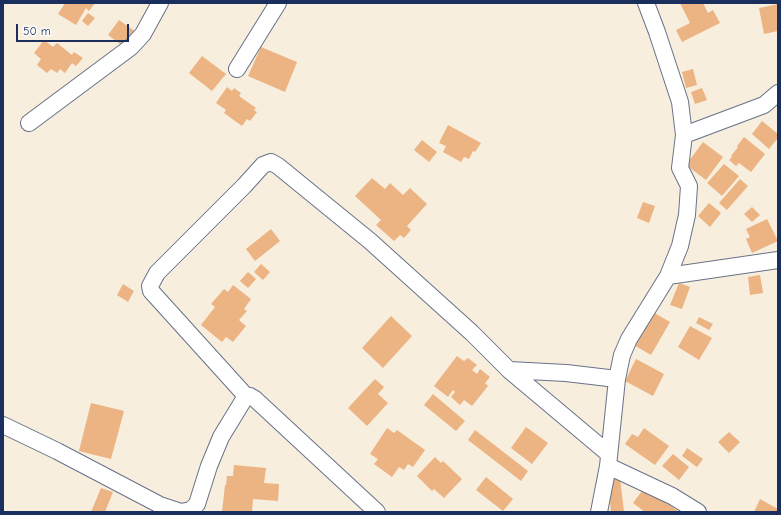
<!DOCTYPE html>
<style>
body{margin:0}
#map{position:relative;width:781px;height:515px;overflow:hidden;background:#f7eedd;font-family:"Comic Neue",sans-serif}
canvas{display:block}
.frame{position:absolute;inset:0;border:4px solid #1b2f5e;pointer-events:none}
.scale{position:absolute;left:16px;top:24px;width:113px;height:18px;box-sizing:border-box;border:2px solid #1b2f5e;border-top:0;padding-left:5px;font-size:12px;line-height:14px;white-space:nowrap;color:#1b2f5e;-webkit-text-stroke:3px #fdfcf7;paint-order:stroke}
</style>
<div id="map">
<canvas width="781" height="515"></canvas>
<div class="frame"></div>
<div class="scale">50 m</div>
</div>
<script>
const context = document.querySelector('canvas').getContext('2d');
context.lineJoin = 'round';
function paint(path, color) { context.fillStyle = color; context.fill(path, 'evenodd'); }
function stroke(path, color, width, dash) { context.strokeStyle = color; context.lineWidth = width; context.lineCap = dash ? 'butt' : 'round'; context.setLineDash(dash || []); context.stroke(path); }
const building = new Path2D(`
 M65,3H95L89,11L86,8L76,25L58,14Z
 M680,3H703L708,13L713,10L720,23L682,42L676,30L690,23Z
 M778,4V31L764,34L759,8Z
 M88,13L95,18L88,26L82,21Z
 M119,20L136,32L124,47L108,35Z
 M44,40L53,47L57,43L72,55L74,52L83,58L76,66L72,63L65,73L60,69L57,73L51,69L47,73L37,65L41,59L34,53Z
 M261,47L297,62L285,92L248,76Z
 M202,56L226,74L212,91L189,73Z
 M693,69L697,85L686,88L682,72Z
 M227,87L232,91L234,88L241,93L239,96L256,108L254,110L257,112L250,121L247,119L242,126L224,113L226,110L216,103Z
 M702,88L707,100L695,104L691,92Z
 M762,121L778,134V138L769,149L752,134Z
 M448,125L481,143L475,152L473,151L469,159L464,157L461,162L443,152L446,146L439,143Z
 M744,137L765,154L751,172L739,163L736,166L729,160L732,157L731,156L738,147L737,146Z
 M422,140L437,152L429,162L414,150Z
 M703,142L723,157L706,180L686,165Z
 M724,164L739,176L722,196L707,183Z
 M372,178L385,189L390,183L403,195L410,188L427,204L407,226L411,230L404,238L400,235L394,241L376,225L381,220L355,196Z
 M740,179L748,186L727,210L719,203Z
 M643,202L655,206L649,223L637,218Z
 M709,203L721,213L710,227L698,216Z
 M752,207L760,215L752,222L744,214Z
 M767,219L778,241L752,253L746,239L750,237L746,229Z
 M271,229L280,241L255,261L246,249Z
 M261,264L270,272L263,280L254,272Z
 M248,272L256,279L248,288L240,281Z
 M760,275L763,293L750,295L748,277Z
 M679,283L690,287L682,309L670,305Z
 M123,284L134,291L128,302L117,295Z
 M233,285L251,299L244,309L247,311L239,320L246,326L233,342L226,337L222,342L201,325L215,307L211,304L224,289L228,292Z
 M651,311L670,322L651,355L632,344Z
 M391,316L412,336L383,368L362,348Z
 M699,317L713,324L709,330L696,323Z
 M690,326L712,338L699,360L678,347Z
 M457,356L464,361L468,358L477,365L472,370L477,374L480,369L490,377L485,383L488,386L472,406L464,400L460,405L451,397L455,392L453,390L448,397L434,386Z
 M636,359L664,374L653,396L625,381Z
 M375,379L384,387L378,394L388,403L367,426L348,408Z
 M433,394L465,421L456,431L424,405Z
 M91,403L124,411L111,459L79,451Z
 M526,427L548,443L532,464L511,448Z
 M387,428L394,433L397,430L425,450L413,467L408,464L404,470L399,467L392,477L374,464L378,459L370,454Z
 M644,428L669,446L655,465L625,444L632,434L638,437Z
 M475,430L528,471L521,481L468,440Z
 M729,432L740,442L729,453L718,442Z
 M687,448L703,459L697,467L682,456Z
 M673,454L689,467L679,480L662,466Z
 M435,457L441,463L443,461L462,479L444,498L434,489L432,491L417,476Z
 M234,465L266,468L264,483L279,484L278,501L253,499L252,512H222L225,485H226L227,476H233Z
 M486,477L513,499L503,511L476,490Z
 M620,478L624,512H611L608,479Z
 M645,487L679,512H645L633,503Z
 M101,488L113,492L105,512H91Z
 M760,499L778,509L777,512H754Z`);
const minor = new Path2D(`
 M237,69L278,3
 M29,123L131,47L143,34L160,3
 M684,135L764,105L778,93
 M668,276L778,260
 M509,370L566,373L617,379
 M246,396L151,291L150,286L157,273L244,186L263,165L271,162L278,166L370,241L472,333L509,370L609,454
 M3,425L57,451L160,505L181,512L191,510L197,504L209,466L221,437L246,396H250L255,399L377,512
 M608,466L672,496L698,512
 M599,512L608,466L617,379L622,355L629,339L668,276L680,246L687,215L689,186L680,168L684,135L680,102L657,32L646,3`);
paint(building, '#ecb383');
stroke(minor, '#68728a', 18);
stroke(minor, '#fff', 16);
</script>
